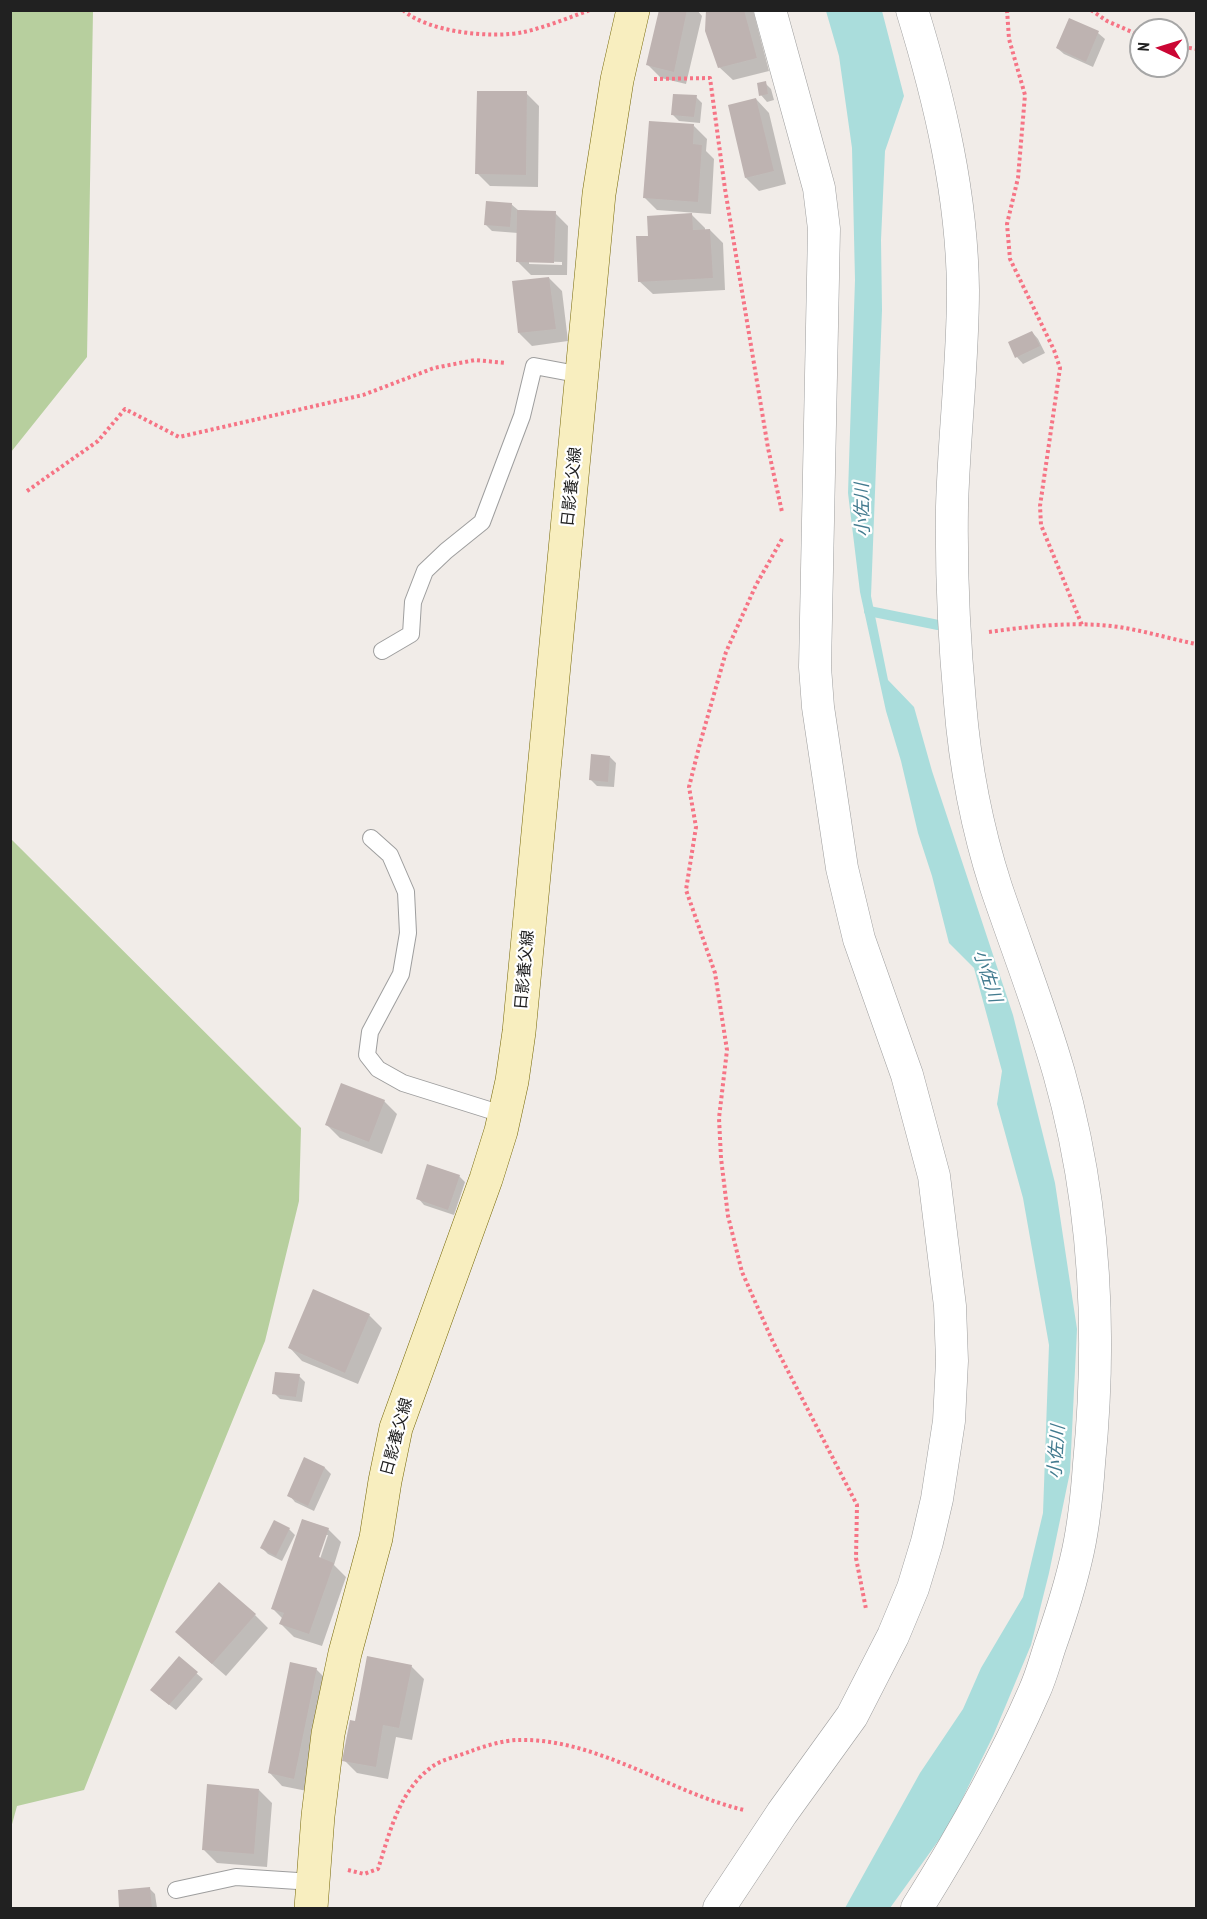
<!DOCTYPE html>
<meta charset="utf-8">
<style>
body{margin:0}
#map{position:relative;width:1207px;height:1919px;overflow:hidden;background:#f1ece8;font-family:"PT Sans Narrow",sans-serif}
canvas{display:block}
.frame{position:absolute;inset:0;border:12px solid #212121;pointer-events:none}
.north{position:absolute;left:1129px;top:18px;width:60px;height:60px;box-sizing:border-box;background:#fff;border:2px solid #a6a6a6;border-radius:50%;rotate:274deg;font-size:16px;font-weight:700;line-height:24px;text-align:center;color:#212121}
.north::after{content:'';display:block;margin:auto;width:21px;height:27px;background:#cb0634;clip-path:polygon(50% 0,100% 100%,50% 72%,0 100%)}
</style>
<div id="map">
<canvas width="1207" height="1919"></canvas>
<div class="frame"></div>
<div class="north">N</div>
</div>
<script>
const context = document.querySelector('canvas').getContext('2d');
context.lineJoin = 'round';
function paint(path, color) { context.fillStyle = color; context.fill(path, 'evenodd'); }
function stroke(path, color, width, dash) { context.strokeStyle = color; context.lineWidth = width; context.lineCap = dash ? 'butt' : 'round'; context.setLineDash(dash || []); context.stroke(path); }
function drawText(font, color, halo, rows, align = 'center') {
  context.font = font + ' "PT Sans Narrow","Noto Sans JP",sans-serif'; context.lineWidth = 4.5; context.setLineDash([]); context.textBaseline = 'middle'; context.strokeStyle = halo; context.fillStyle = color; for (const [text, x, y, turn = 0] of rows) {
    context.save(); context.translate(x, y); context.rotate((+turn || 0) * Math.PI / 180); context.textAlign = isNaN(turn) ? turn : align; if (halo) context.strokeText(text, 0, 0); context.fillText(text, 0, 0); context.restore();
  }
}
const forest = new Path2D(`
 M11,10L93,11L87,357L11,452Z
 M11,839L301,1128L299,1201L265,1341L167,1581L84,1790L17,1806L11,1828Z`);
const water = new Path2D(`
 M826,11H882L904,96L885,151L881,240L882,310L871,596L888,680L914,707L932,771L1013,1015L1055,1183L1077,1329L1070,1472L1049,1573L1031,1645L993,1736L949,1826L890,1908H845L920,1773L963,1709L981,1668L1023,1597L1043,1513L1049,1345L1023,1198L997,1104L1002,1071L974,968L949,943L932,876L918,833L901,761L886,711L860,592L848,493L855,280L852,148L839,56Z`);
const shadow = new Path2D(`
 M660,10H697L702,16L686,84L661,78L648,65Z
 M707,10H753L769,71L733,80L719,67Z
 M1069,20L1098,33L1105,39L1093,67L1064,54L1057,48Z
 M765,83L771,89L774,100L767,102L761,95Z
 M526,93L539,106L538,187L490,186L477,173Z
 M696,97L702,103L700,123L679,121L673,115Z
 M756,99L769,113L786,184L759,191L746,178Z
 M694,126L707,139L706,151L714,159L711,214L657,210L644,197Z
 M511,204L518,210L555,213L568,226L567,275H531L518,262V233L492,231L486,225ZM529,261L562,262V265L529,264Z
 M692,215L705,228V231L710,230L723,243L725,290L653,294L639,281Z
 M549,278L562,291L568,341L532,346L519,333Z
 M1032,332L1038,339L1045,353L1023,364L1017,357L1010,343Z
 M610,757L616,763L614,787L597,786L591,780Z
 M384,1101L397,1114L382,1154L340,1138L327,1125Z
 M459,1176L465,1182L454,1215L424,1205L418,1198Z
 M369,1315L382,1328L358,1384L302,1361L290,1348Z
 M299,1376L305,1382L302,1402L280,1399L274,1393Z
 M305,1459L325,1468L331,1474L314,1511L295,1502L289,1495Z
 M289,1529L295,1535L282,1561L268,1554L262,1548Z
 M328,1529L341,1542L334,1565L346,1577L322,1646L294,1637L281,1624L283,1619L272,1608ZM325,1535H328L318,1565L315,1564Z
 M255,1615L268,1628L226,1676L190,1645Z
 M411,1666L424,1679L412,1740L396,1737L388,1779L357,1773L344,1760L356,1723Z
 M316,1669L329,1682L307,1791L282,1786L269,1772Z
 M196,1673L203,1679L176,1710L158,1696Z
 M259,1790L272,1803L267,1867L217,1863L204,1850Z
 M149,1888L155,1894L157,1908H121L119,1891Z`);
const stream = new Path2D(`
 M869,611L938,625`);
const building = new Path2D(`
 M659,10H687L674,72L646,65Z
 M706,10H744L757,58L718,68L705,31Z
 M1069,18L1099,31L1086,62L1056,48Z
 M766,81L768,94L759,96L757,83Z
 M477,91H527L526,175L475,174Z
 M673,94L697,95L694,117L671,115Z
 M756,98L774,171L745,178L728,105Z
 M649,121L694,124L693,144L702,145L698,202L643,198Z
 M486,201L512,203L510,227L484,225Z
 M517,210L556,211L554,263L516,262Z
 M692,213L693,230L710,229L713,278L638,282L636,236H648L647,216Z
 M549,277L556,329L518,333L512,281Z
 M1032,331L1040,346L1015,358L1008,342Z
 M591,754L610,756L608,782L589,780Z
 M341,1083L385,1100L369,1142L325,1125Z
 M427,1164L460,1175L448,1210L416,1199Z
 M313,1289L370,1314L345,1373L288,1348Z
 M275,1372L300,1374L296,1397L272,1394Z
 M304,1457L325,1467L308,1506L287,1496Z
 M302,1519L329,1528L319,1557L334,1563L309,1634L279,1624L284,1613L271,1609Z
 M274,1520L290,1528L276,1556L260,1548Z
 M219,1582L256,1614L212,1664L175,1632Z
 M179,1656L198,1672L169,1705L150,1690Z
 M367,1656L412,1665L399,1728L383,1725L376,1767L342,1761L350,1720L355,1721Z
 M290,1662L317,1668L294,1779L268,1773Z
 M207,1784L259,1789L254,1854L202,1850Z
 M150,1887L152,1908H119L118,1890Z`);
const path = new Path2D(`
 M403,10C427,32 492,39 524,32C546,27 568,18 590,10
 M1007,10L1009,39L1025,95L1018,178L1007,224L1010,259L1054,350L1060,368L1040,506L1041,525L1082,625
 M1091,10L1107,21L1141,36
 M1177,46L1196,49
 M654,79L710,78L725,189L768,448L782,512
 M27,491L98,441L125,409L179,437L363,395L434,368L475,360L506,363
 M782,539L756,585L726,652L699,747L689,787L696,827L686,890L715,973L727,1050L719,1118L721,1158L728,1216L742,1272L773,1342L857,1505L856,1558L866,1609
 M989,632C1031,626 1077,621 1119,627C1145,631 1171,639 1196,644
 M348,1870L364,1874L378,1869C390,1832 399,1790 433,1766C443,1759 459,1756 471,1751C485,1746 504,1740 519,1740C597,1738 671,1793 744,1810`);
const lane = new Path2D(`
 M382,651L411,634L413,602L425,571L446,551L482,522L522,416L534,366L582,375
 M371,838L390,855L406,892L408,933L401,974L370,1032L367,1055L378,1069L403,1083L505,1115
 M176,1890L236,1877L313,1882`);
const street = new Path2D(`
 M912,10C940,101 962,195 963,290C963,363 954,435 952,507C951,573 954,638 960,703C965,765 977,828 996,887C1017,949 1041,1010 1059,1073C1095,1200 1102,1333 1089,1464C1087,1493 1084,1523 1078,1551C1071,1583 1061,1615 1050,1646C1045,1661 1041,1677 1034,1692C1001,1768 960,1839 917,1908
 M719,1908L782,1813L852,1716L893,1636L913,1588L927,1542L937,1499L949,1421L952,1361L950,1306L934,1176L907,1075L859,939L842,868L818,707L815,667L824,229L819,188L770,10`);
const secondary = new Path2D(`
 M311,1908L318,1816L328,1734L345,1653L376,1538L385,1481L396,1428L486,1179L501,1131L512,1081L519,1032L599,194L617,80L633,10`);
const streetNames = [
 ["日影養父線",572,487,-84],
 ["日影養父線",525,970,-85],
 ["日影養父線",397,1437,-75]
];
const waterNames = [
 ["小佐川",863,510,-91],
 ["小佐川",987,976,72],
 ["小佐川",1057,1452,-86]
];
paint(forest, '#b7cf9e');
paint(water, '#aadddc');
paint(shadow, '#0003');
stroke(stream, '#aadddc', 10);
paint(building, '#beb3b1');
stroke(lane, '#9e9e9e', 18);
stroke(street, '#9e9e9e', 33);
stroke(secondary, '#776909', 34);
stroke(path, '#f67485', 4, [3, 3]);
stroke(lane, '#fff', 16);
stroke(street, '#fff', 32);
stroke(secondary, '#f8eebf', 33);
drawText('16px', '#212121', '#fff', streetNames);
drawText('italic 18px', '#437b8f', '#fff', waterNames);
</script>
